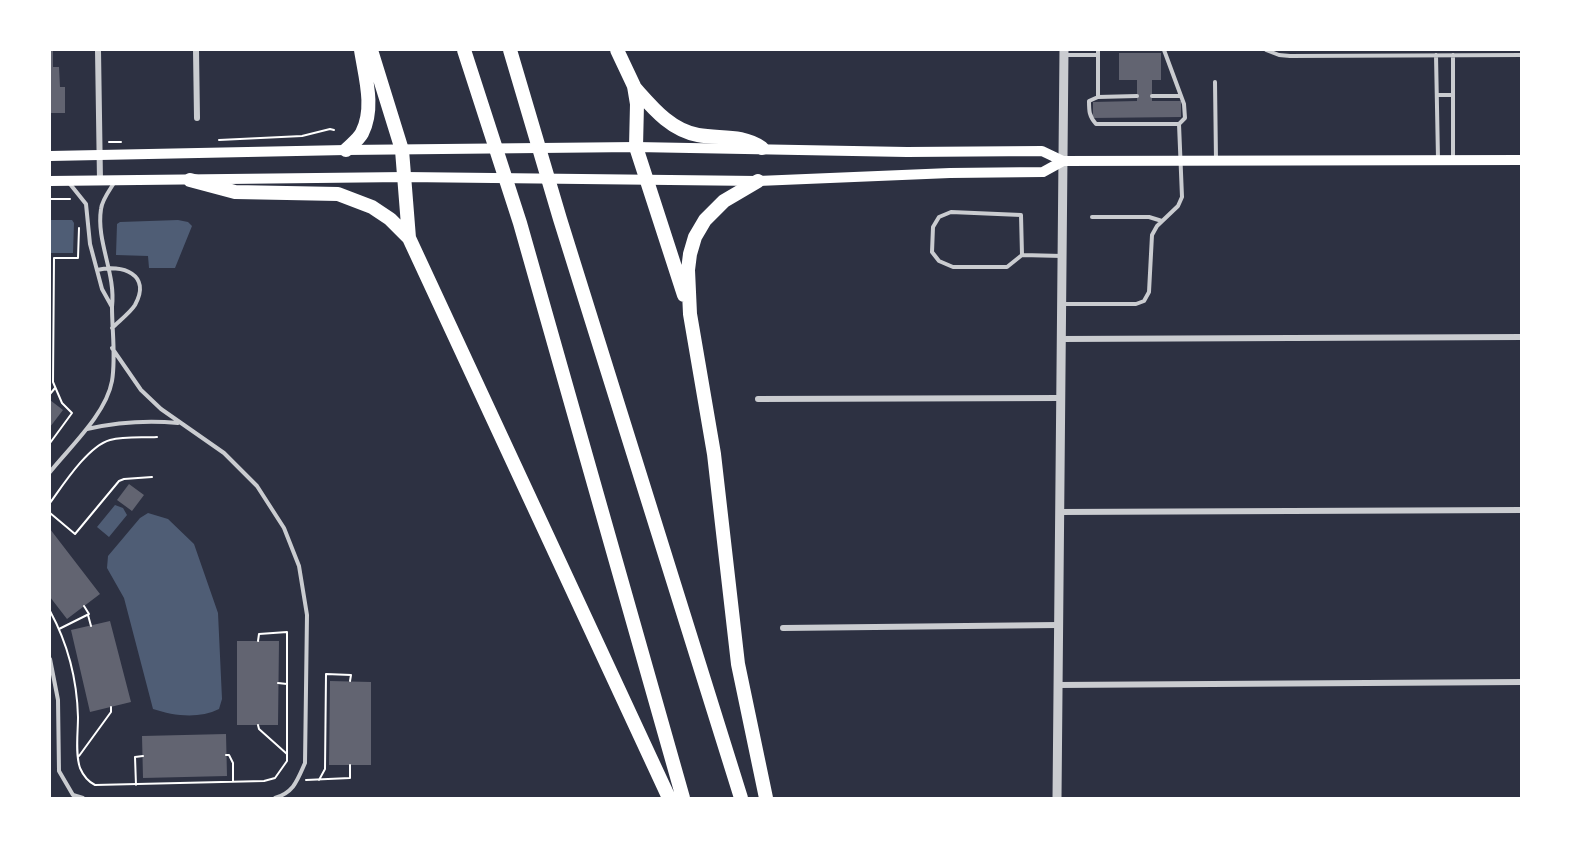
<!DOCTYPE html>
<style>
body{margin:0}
#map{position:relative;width:1571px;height:848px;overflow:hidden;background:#2d3142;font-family:"Varela Round",sans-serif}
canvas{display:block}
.frame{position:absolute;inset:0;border:51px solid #fff;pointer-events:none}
</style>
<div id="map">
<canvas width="1571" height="848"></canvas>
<div class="frame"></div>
</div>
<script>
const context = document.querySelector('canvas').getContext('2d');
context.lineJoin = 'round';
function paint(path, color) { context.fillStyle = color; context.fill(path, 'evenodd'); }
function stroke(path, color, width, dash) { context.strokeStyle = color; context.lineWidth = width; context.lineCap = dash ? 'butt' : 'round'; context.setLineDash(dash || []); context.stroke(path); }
const water = new Path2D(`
 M50,220H72L74,223L73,253H50Z
 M178,220L188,222L192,226L175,268H149L148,256L116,255L117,224L120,222Z
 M115,505L123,508L127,515L109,537L97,527Z
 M148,513L168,519L194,544L218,613L222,699L219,709C199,719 174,716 153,709L124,598L107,568L108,556L140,518Z`);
const building = new Path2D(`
 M50,50H53V67H59L60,87H65V113H50Z
 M1119,53H1161V80H1152V101H1181V117L1093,118V102L1137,101V80H1119Z
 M50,400L63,410L50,427Z
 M129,484L144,495L132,511L117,500Z
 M50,529L100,594L67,619L50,597Z
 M110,621L131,702L90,712L71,630Z
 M237,641H279L278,725H237Z
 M330,681L371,682V765H329Z
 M226,734L227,776L143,778L142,736Z`);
const path = new Path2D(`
 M219,140L302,136L330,129L334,130
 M109,142H121
 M50,199H70
 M50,394L55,388
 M50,443L72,413L62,403L53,382L54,258H78L79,228
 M50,503C63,485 88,446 110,440C125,436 142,438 157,437
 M50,513L75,534L119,481L124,479L152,477
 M50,611C68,644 77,679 78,717C78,733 75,753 80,768C83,775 89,782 95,785L264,781L275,778L287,761V632L259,634L258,641
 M88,615L91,626
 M59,629L89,614L84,606
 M278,683L287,684
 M258,725L259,729L287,754
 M226,755H229L233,763V781
 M79,756L111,712V707
 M306,780L350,778V765
 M319,780L325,769L326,674L351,675L350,681
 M136,785L135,757L143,756`);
const service = new Path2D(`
 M1266,50L1279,55L1290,56L1522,55
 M1065,55H1098V50
 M1098,55V97L1137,96
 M1436,55L1438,159
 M1215,82L1216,160
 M1437,95H1453
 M1152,96H1179
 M1098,97L1089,101C1089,111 1089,116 1096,124H1179
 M1453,159V55
 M70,184L86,204L90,244L102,289L112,307C116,273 96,242 101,209C102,200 109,191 114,183
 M1092,217H1149L1162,221
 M1022,255L1021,215L951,212L939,217L933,227L932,252L939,261L953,267H1007L1022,255L1062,256
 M97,270C122,264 152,274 135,305C130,313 119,321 112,328
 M1063,304H1136L1144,301L1149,292L1152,235L1157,226L1178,206L1182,197L1179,124L1185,118L1184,104L1164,50
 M112,348L141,390L161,409L224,453L257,486L284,528L299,566L307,615L305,763C297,781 294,792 275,798
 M87,429C118,422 146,420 178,423
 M50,472C70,447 106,414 112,381C116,357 112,331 112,307
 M50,659L58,700L59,771L73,795L83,798`);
const minor = new Path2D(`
 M98,50L100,181
 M196,50L197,118
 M1061,339L1522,337
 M758,399L1060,398
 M1059,512L1522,510
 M783,628L1058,625
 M1057,685L1522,682`);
const tertiary = new Path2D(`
 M1057,798L1064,50`);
const secondary = new Path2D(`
 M50,156L346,150L636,147L907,152L1042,151L1063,161L1522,160
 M50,181L405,177L758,181L950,173L1043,172L1063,161`);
const motorway = new Path2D(`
 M371,50L402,150L409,238
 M464,50L520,223L683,798
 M510,50L560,219L741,798
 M617,50L634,86L637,104L636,147L684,295
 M634,87C652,107 670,130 698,135C721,139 741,134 762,148
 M346,150C351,145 359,139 362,133C375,108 365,76 361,50
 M190,180L235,192L338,194L372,207L390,219L409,238L669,798
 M758,181L724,201L705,220L695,237L690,254L688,270L690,314L714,454L738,664L766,798`);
paint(water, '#4f5d75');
paint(building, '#626471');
stroke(path, '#fff', 2);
stroke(service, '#caccd0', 4);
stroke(minor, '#caccd0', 6);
stroke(tertiary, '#caccd0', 9);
stroke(secondary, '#fff', 10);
stroke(motorway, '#fff', 14);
</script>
